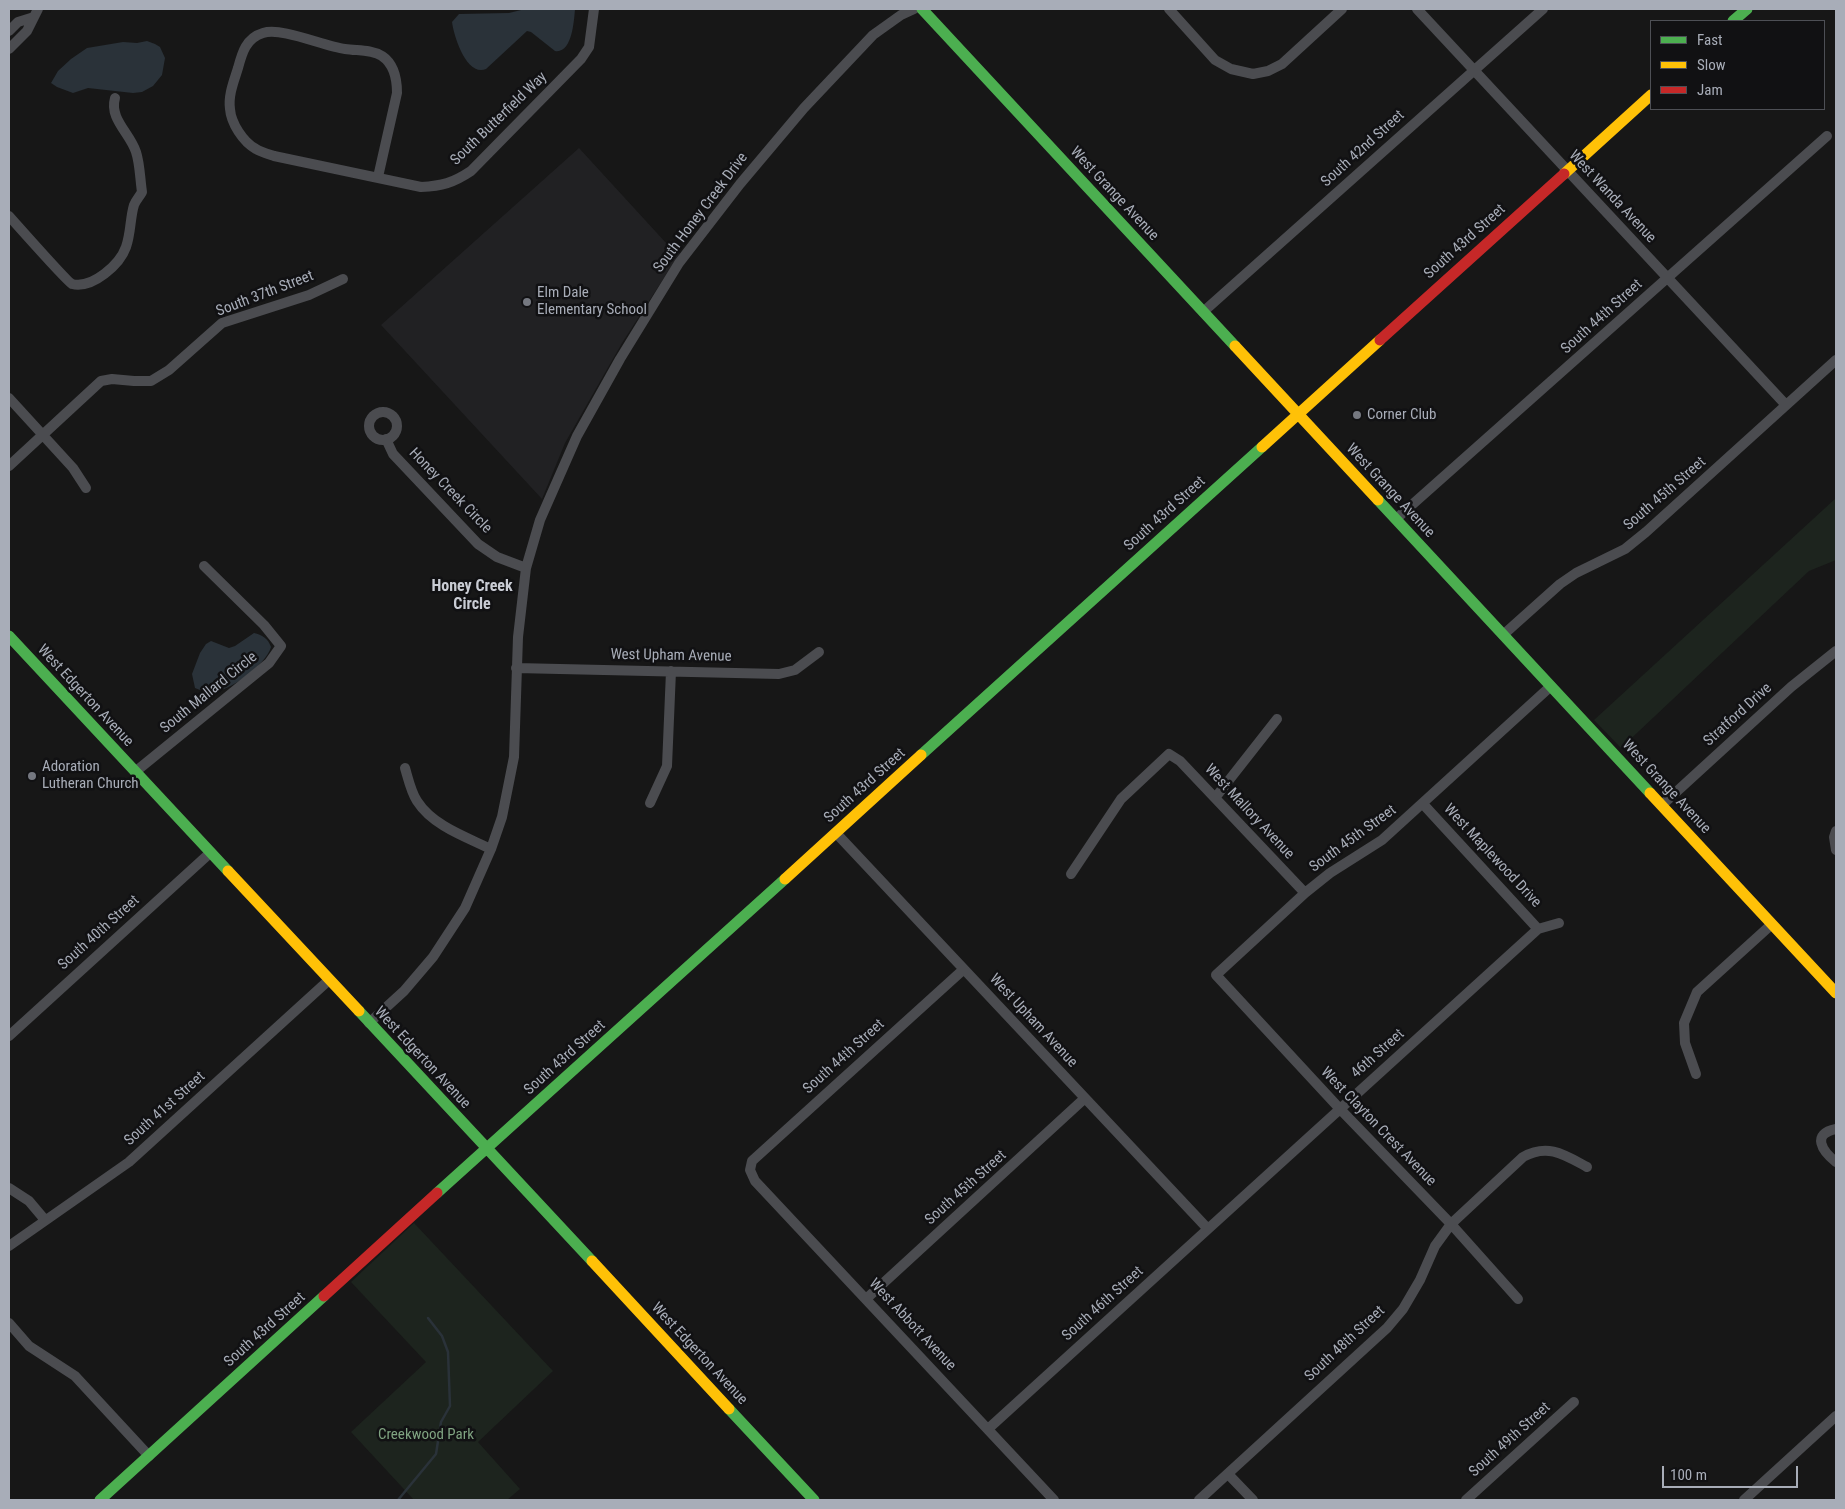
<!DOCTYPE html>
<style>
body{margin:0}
#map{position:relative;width:1845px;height:1509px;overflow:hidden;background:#171717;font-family:"Roboto Condensed",sans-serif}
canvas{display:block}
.frame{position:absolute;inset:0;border:10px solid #a8adb8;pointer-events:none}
.legend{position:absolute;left:1650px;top:20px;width:175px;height:90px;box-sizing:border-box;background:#111113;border:1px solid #4d4f55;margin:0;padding:6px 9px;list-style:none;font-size:15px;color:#a8adb8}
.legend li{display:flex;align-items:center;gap:10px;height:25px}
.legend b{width:25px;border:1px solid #4d4f55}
.scale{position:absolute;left:1662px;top:1466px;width:136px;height:22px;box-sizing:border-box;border:2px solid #a8adb8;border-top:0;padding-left:6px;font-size:15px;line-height:18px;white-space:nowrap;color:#a8adb8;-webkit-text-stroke:4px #111113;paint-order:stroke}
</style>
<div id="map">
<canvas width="1845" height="1509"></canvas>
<div class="frame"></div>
<ul class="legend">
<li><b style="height:6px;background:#4caf50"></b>Fast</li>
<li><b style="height:6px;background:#ffc107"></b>Slow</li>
<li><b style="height:6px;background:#c62828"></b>Jam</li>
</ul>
<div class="scale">100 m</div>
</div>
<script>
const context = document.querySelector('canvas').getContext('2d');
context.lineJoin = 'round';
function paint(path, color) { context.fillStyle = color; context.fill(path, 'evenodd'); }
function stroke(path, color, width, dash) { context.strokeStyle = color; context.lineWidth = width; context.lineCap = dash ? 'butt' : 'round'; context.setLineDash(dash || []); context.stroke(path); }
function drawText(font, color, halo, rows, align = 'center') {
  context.font = font + ' "Roboto Condensed",sans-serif'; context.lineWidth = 5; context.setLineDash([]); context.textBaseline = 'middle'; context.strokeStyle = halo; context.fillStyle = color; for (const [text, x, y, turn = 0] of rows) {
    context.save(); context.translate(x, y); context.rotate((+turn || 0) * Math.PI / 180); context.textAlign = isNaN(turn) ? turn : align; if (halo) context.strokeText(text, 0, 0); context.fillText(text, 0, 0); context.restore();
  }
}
const built = new Path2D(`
 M579,148L667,244L680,253L622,343L565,443L542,499L381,325Z`);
const green = new Path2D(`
 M1836,498V560L1809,571L1621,748L1594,720Z
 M414,1223L553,1371L478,1442L520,1489L507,1500H414L351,1432L426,1362L351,1282Z`);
const water = new Path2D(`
 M525,9H575C574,21 572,54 555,51L531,32L527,31L486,69C467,77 454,37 452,22L459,14L509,13Z
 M147,41L155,44L160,47L165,58L162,75L153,86L142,92L133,93L88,88L73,93L57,87L51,83L58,71L71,59L87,48L123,42L137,43Z
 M254,633C262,635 268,638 271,647C266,665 228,693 210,692C205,692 200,690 195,688L192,674L200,653L206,644L211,641L229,648L235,646Z`);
const stream = new Path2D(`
 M398,1500L436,1454L441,1422L450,1406L448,1352L442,1336L428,1318`);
const street = new Path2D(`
 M1169,9L1215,60L1231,69L1253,74L1268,71L1282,64L1342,9
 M1417,9L1786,405
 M9,31L18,22L34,17
 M9,49L27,31L38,9
 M378,177L397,93C397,80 394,64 382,56C370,49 358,51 345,49C323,46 282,27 263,33C246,38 242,53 238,68C234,81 228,95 230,109C231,123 243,142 256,149C261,152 268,154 274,156L421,187C442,186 453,183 471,171L581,59L589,47L594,9
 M9,216C17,225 68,282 72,284C93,289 120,264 126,247C131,233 130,218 134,205C136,200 140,196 142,192C140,179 140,164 136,152C130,133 109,119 115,98
 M1203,312L1543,9
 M9,398L73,468L86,488
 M369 426a14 14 0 1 1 28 0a14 14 0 1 1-28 0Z
 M386,439L393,454L478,544L497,557L526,568
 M9,466L101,381L112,379L134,381H151L169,370L222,323L309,295L343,279
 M1396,519L1827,136
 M1503,635L1560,584L1576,573L1625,549L1646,532L1836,360
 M516,668L779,674L795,670L819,652
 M405,768C408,778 411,792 417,801C433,826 466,837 491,849
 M135,772L269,663L281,646L264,625L204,566
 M1215,798L1277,719
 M650,803L667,766L671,671
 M1423,804L1538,929
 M1662,805L1791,687L1836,651
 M1836,831L1834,837L1836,850
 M836,833L1208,1229
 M1071,874L1121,799L1169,754L1180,761L1305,893
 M964,969L752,1161L750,1170L755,1181L1054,1500
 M369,1023L404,991L433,957L465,908L491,849L502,817L514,757L518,637L526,568L540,520L577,436L620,359L679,263L740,184L804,108L873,35L901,15L914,9
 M9,1036L210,853
 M1696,1074L1685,1043L1684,1023L1697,992L1772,924
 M1836,1129C1811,1134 1822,1151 1836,1162
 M9,1188L29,1201L45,1220
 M9,1246L129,1162L329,980
 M866,1299L1085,1098
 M1518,1299L1451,1224L1340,1109L1216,975L1305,893L1330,873L1382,840L1551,686
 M9,1323L29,1346L75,1376L149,1456
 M988,1429L1538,929L1559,923
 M1228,1474L1253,1500
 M1199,1500L1387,1328L1403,1309L1420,1280L1435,1246L1451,1224L1523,1157C1548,1143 1565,1155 1587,1167
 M1466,1500L1574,1402
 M1744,1500L1836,1416`);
const fast = new Path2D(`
 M922,9L1235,346
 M1733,21L1747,9
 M1378,500L1650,793
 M9,636L228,871
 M921,755L1262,447
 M359,1011L592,1261
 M437,1193L785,879
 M729,1409L814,1500
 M100,1500L324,1296`);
const slow = new Path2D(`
 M1564,174L1651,95
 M1235,346L1378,500
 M1262,447L1380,340
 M1650,793L1836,993
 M228,871L359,1011
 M785,879L921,755
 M592,1261L729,1409`);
const jam = new Path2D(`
 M1380,340L1564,174
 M324,1296L437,1193`);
const markers = [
 [527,302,5,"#757880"],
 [1357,415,5,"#757880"],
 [32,776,5,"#757880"]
];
const streetNames = [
 ["South Butterfield Way",499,119,-44],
 ["South 42nd Street",1363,149,-42],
 ["West Grange Avenue",1114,194,47],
 ["West Wanda Avenue",1612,197,47],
 ["South Honey Creek Drive",701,213,-53],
 ["South 43rd Street",1465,242,-42],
 ["South 37th Street",265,294,-21],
 ["South 44th Street",1602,317,-42],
 ["Honey Creek Circle",450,491,46],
 ["West Grange Avenue",1390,491,47],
 ["South 45th Street",1665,494,-41],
 ["South 43rd Street",1165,514,-42],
 ["West Upham Avenue",671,656,1],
 ["South Mallard Circle",209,693,-39],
 ["West Edgerton Avenue",85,696,47],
 ["Stratford Drive",1738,715,-42],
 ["South 43rd Street",865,786,-42],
 ["West Grange Avenue",1666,787,47],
 ["West Mallory Avenue",1249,812,47],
 ["South 45th Street",1353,839,-36],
 ["West Maplewood Drive",1492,856,47],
 ["South 40th Street",99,933,-42],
 ["West Upham Avenue",1033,1021,47],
 ["46th Street",1378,1054,-42],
 ["South 44th Street",844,1057,-42],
 ["West Edgerton Avenue",422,1058,47],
 ["South 43rd Street",565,1058,-42],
 ["South 41st Street",165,1109,-42],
 ["West Clayton Crest Avenue",1378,1127,46],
 ["South 45th Street",966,1188,-42],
 ["South 46th Street",1103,1304,-42],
 ["West Abbott Avenue",912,1325,47],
 ["South 43rd Street",265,1330,-42],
 ["South 48th Street",1345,1344,-43],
 ["West Edgerton Avenue",699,1354,47],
 ["South 49th Street",1510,1440,-42]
];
const poiNames = [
 ["Elm Dale",537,293],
 ["Elementary School",537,310],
 ["Corner Club",1367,415],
 ["Adoration",42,767],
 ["Lutheran Church",42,784]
];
const parkNames = [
 ["Creekwood Park",426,1435]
];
const neighbourhoodNames = [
 ["Honey Creek",472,587],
 ["Circle",472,605]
];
paint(built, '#212123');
paint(green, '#1d241e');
paint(water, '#2a3239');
stroke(stream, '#2a3239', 2.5);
stroke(street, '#4b4c50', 10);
stroke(fast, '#4caf50', 11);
stroke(slow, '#ffc107', 11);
stroke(jam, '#c62828', 11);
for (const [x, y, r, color] of markers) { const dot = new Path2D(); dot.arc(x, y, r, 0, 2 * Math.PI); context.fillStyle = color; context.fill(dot); stroke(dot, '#111113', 2); }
drawText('15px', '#a8adb8', '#111113', streetNames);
drawText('15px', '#a8adb8', '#111113', poiNames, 'left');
drawText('15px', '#7fa381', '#111113', parkNames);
drawText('bold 16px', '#c9ccd4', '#111113', neighbourhoodNames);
</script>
